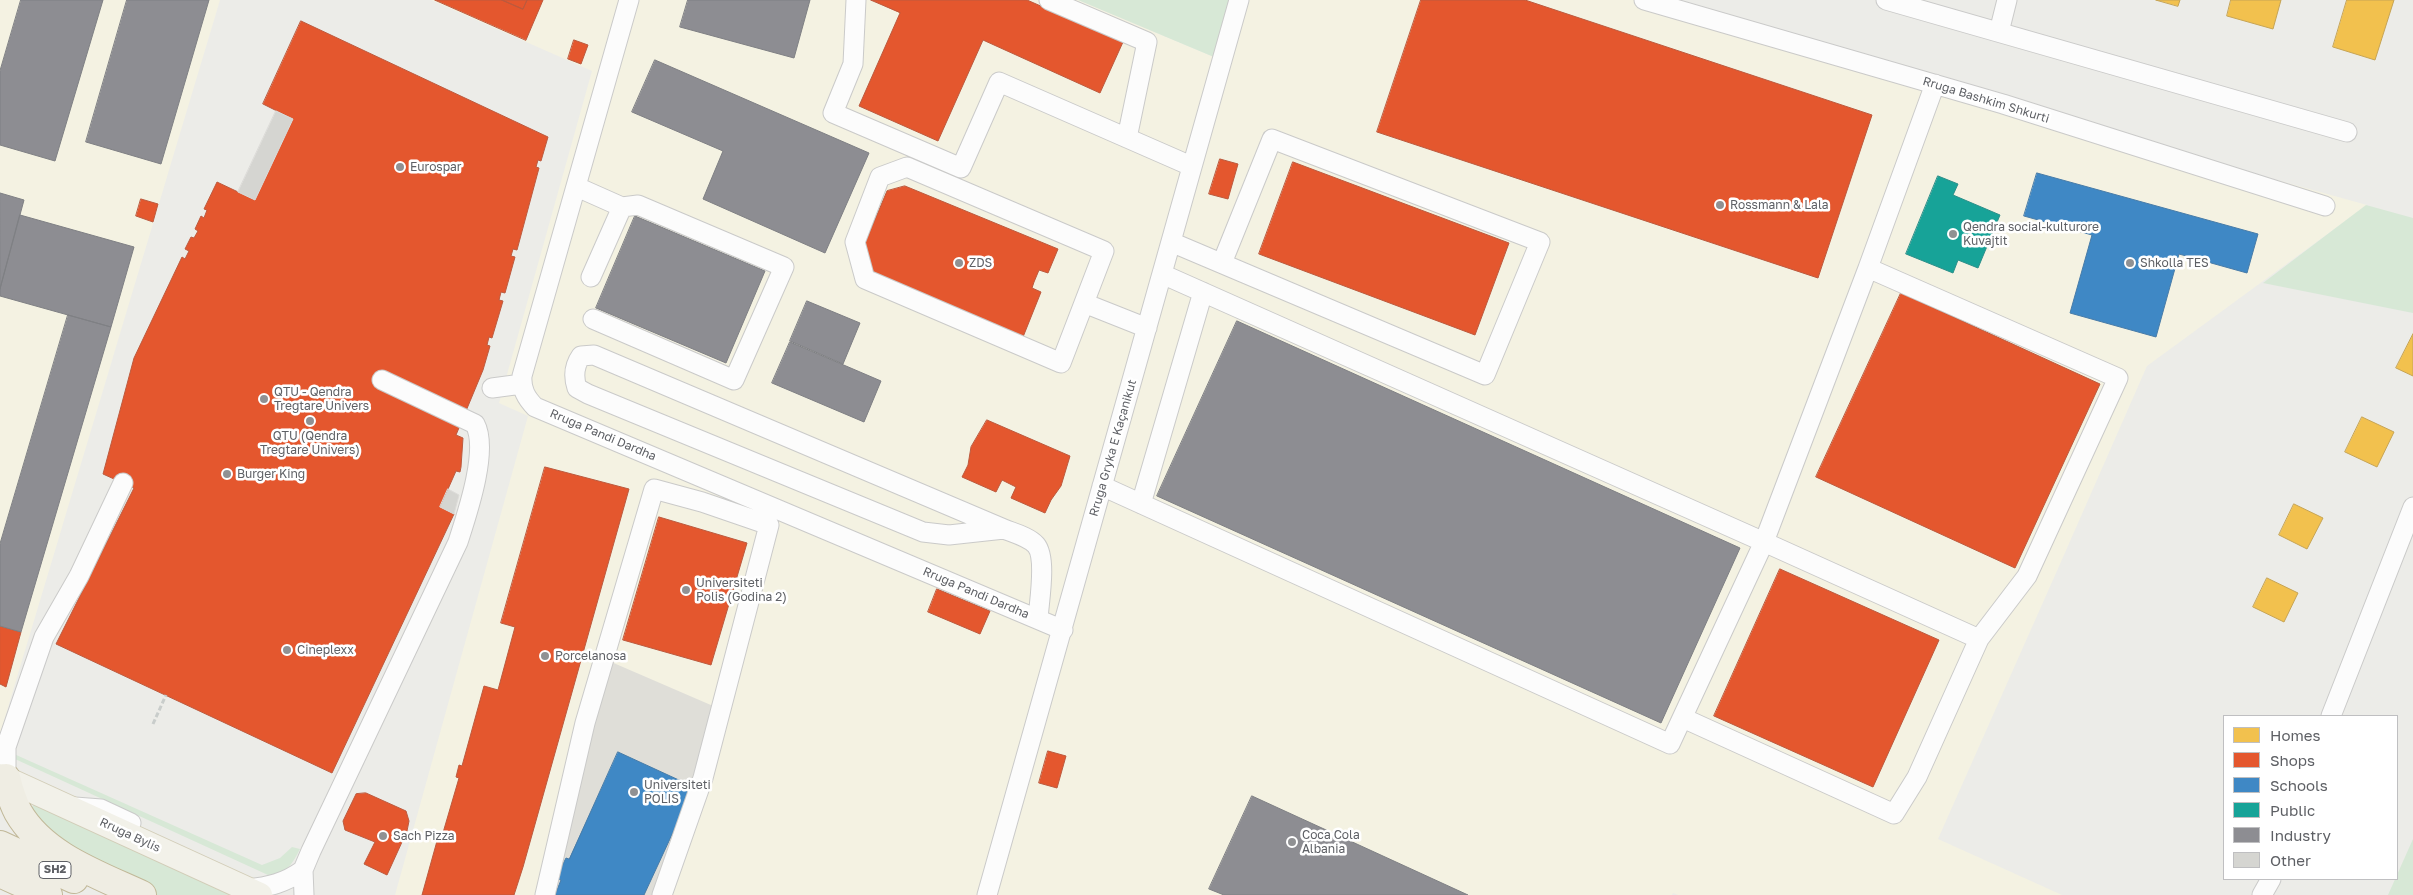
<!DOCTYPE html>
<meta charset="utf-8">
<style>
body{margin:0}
#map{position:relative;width:2413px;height:895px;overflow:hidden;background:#ecece8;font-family:"Golos Text",sans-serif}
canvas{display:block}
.legend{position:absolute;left:2223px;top:715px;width:175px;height:165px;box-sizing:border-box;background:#fff;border:1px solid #bfbfc1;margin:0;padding:6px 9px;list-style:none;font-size:15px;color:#5e6065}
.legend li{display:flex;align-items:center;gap:10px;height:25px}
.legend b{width:25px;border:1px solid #bfbfc1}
</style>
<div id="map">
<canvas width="2413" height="895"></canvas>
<ul class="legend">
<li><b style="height:14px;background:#f2c14e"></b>Homes</li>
<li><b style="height:14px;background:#e4572e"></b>Shops</li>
<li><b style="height:14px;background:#3f88c5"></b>Schools</li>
<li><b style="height:14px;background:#17a398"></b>Public</li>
<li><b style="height:14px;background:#8d8d92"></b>Industry</li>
<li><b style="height:14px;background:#d5d5d1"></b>Other</li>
</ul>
</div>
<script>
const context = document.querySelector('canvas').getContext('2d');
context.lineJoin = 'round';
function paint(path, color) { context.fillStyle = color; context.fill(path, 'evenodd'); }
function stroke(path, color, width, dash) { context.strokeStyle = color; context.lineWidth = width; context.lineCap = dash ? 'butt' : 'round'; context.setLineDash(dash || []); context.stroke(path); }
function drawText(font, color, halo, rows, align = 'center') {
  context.font = font + ' "Golos Text",sans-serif'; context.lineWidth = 5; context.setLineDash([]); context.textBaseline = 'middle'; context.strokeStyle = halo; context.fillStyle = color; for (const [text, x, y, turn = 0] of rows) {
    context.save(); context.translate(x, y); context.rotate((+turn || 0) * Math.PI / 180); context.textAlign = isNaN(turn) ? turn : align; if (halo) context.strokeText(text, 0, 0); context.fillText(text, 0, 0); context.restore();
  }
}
const commercial = new Path2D(`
 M0,0H220L0,734Z
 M431,0H1078L1221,60L1239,0H1644L2003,104L2367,205L2147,366L2060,564L1938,839L2062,895H1678L1673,893L1672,895H395L528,416L499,403L592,71Z`);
const education = new Path2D(`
 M602,658L727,712L669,895H539Z`);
const green = new Path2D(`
 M1078,0H1239L1221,60Z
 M2366,205L2413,218V313L2263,283Z
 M14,754L262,865L280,858L292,847L300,849C293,863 286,875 268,875L15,759Z
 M35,803L235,895H157L98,868L52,840L31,808Z
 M2413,839V895H2388Z`);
const homes = new Path2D(`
 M2156,0H2180L2178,6Z
 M2231,0H2281L2273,29L2227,16Z
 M2347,0H2394L2375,60L2333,47Z
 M2413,334V376L2396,368Z
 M2362,417L2394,432L2377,467L2345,452Z
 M2294,504L2323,518L2307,549L2279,535Z
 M2267,578L2298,593L2284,622L2253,607Z`);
const shops = new Path2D(`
 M435,0H502L523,9L527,0H543L526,40Z
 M502,0H527L523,9Z
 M871,0H1027L1123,42L1100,93L983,40L938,141L859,106L900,13Z
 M1421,0H1525L1872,115L1818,278L1377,132Z
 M301,21L548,137L541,161L538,160L536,167L539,168L517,250L513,249L511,256L515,257L505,293L501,292L499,300L503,301L492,338L489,337L487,345L490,346L483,370L456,435L463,438L461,467L460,472L456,471L440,507L454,514L332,773L56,644L134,488L103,474L134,358L182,257L185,259L189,251L185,249L191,237L194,238L198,231L195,229L201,216L204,218L207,210L204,209L217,182L255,200L293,119L263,104Z
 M574,40L588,45L581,64L568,59Z
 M1220,159L1238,164L1228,199L1209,194Z
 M1293,162L1509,243L1475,335L1259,254Z
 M905,186L1058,249L1048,273L1039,270L1034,282L1032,288L1041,292L1023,337L869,274L863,248L887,191Z
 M141,199L158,204L153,222L136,216Z
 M1901,293L2100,384L2015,568L1816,477Z
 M987,420L1070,456L1061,486L1051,500L1045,513L1011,498L1016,487L1002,480L996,492L962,477L968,465L971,447Z
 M545,467L629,489L523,867L514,895H422L437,841L440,843L459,778L456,777L459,765L462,766L484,686L498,690L515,627L501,623Z
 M659,517L747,543L711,665L623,640Z
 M1780,569L1939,640L1873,787L1714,716Z
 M937,589L990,611L980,634L928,612Z
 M0,626L21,632L6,687L0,684Z
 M1048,751L1066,756L1057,788L1039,783Z
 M366,793L406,811L409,821L407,831L387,875L364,864L375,842L345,830L343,821L356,794Z`);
const schools = new Path2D(`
 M2037,173L2258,234L2247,273L2179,254L2156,337L2070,313L2092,235L2024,216Z
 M618,752L694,787L644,895H555L561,880L556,878L566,858L569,859Z`);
const public = new Path2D(`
 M1938,176L1958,184L1953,195L2000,215L1978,268L1958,260L1953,273L1906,254Z`);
const industry = new Path2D(`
 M21,0H103L55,161L0,145V71Z
 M127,0H209L161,164L86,142Z
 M688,0H810L794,58L680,27Z
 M655,60L869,153L825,253L703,199L723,151L632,112Z
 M0,193L24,200L0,289Z
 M20,215L134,247L111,327L0,296V289Z
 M635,216L765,271L726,363L596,308Z
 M807,301L860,323L843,364L790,341Z
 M68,315L111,327L21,632L0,626V544Z
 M1237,321L1740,548L1661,723L1157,496Z
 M790,342L881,381L864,422L772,383Z
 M1252,796L1468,895H1224L1209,889Z`);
const building = new Path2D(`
 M276,111L293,119L255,200L238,192Z
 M448,489L459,495L454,514L440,507Z`);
const path = new Path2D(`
 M153,724L166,695`);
const minor = new Path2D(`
 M629,0L522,376C521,389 526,398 535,407L1063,630
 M856,0L853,64L833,113L961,168L999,82L1191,166
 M1049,0L1147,42L1127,138
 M1644,0L2003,104L2325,206
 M1886,0L2347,132
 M1999,32L2007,0
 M907,167L1104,251L1061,363L865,279L855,242L880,177Z
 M577,187L622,207L591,277
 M1171,242L1485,375L1540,242L1272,139L1222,263
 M1868,268L1935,84
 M1084,303L1147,328
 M593,319L734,380L784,267L638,205L622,207
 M492,388L522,384
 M1102,486L1670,744L1764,542L1162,274
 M1141,504L1203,292
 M1004,529L949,535L923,532L588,394L577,388C573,376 574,366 581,356L594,355L1004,529C1014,533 1029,537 1036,545C1047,558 1039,602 1038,619
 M2331,716L2413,507
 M1683,718L1894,814L1917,777L1979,639L2027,576L2118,378L1868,268L1764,542L1979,639
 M6,778V747L44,637L79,576L123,483
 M75,807L101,809L131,823
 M247,889C269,887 285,883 303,870
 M304,895L303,870L311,851L458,542C467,514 489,450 475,424L382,380
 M545,895L585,723L654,489L702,502L769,525L703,778L662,895
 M987,895L1239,0
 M2262,895L2271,879`);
const major = new Path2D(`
 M0,776L260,895`);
const highway = new Path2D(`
 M6,778C9,790 12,801 18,812C43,856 99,875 142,895
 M0,845L74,879
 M0,873L48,895`);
const markers = [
 [400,167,5,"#909193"],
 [1720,205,5,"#909193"],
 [1953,234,5,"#909193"],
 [959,263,5,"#909193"],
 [2130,263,5,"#909193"],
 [264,399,5,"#909193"],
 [310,421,5,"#909193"],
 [227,474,5,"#909193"],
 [686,590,5,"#909193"],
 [287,650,5,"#909193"],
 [545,656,5,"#909193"],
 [634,792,5,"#909193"],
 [383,836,5,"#909193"],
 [1292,842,5,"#909193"]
];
const shields = [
 [55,870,32]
];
const shieldNames = [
 ["SH2",55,870]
];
const streetNames = [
 ["Rruga Bashkim Shkurti",1986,100,17],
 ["Rruga Pandi Dardha",603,435,23],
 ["Rruga Gryka E Kaçanikut",1113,448,-74],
 ["Rruga Pandi Dardha",976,593,23],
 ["Rruga Bylis",130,835,25]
];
const poiNames = [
 ["Eurospar",410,167],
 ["Rossmann & Lala",1730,205],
 ["Qendra social-kulturore",1963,227],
 ["Kuvajtit",1963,241],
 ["ZDS",969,263],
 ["Shkolla TES",2140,263],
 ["QTU - Qendra",274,392],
 ["Tregtare Univers",274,406],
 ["QTU (Qendra",310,436,"center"],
 ["Tregtare Univers)",310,450,"center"],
 ["Burger King",237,474],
 ["Universiteti",696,583],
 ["Polis (Godina 2)",696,597],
 ["Cineplexx",297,650],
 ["Porcelanosa",555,656],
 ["Universiteti",644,785],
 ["POLIS",644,799],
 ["Coca Cola",1302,835],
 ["Albania",1302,849],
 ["Sach Pizza",393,836]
];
paint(commercial, '#f4f2e2');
paint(education, '#dfded8');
paint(green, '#d7e8d6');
paint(homes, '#f2c14e');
stroke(homes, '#c6a455', 1);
paint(shops, '#e4572e');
stroke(shops, '#bc5a3e', 1);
paint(schools, '#3f88c5');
stroke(schools, '#487ca8', 1);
paint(public, '#17a398');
stroke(public, '#2c8f89', 1);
paint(industry, '#8d8d92');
stroke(industry, '#7f8084', 1);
paint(building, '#d5d5d1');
stroke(building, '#dcdbd8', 1);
stroke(minor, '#cacac9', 21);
stroke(major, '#d2cdb8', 26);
stroke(highway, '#c1b898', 30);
stroke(path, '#c9cdcb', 3, [5, 2.5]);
stroke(minor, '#fcfcfc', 19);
stroke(major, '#f2f1e9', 24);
stroke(highway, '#efede3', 28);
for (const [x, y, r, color] of markers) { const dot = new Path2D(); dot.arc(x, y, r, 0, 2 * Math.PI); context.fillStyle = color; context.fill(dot); stroke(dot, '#fff', 2); }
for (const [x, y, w] of shields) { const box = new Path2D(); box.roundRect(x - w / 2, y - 8.5, w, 17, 4); context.fillStyle = '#fff'; context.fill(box); stroke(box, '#5e6065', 1); }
drawText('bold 11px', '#5e6065', null, shieldNames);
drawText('12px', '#5e6065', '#fff', streetNames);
drawText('12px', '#5e6065', '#fff', poiNames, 'left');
</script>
